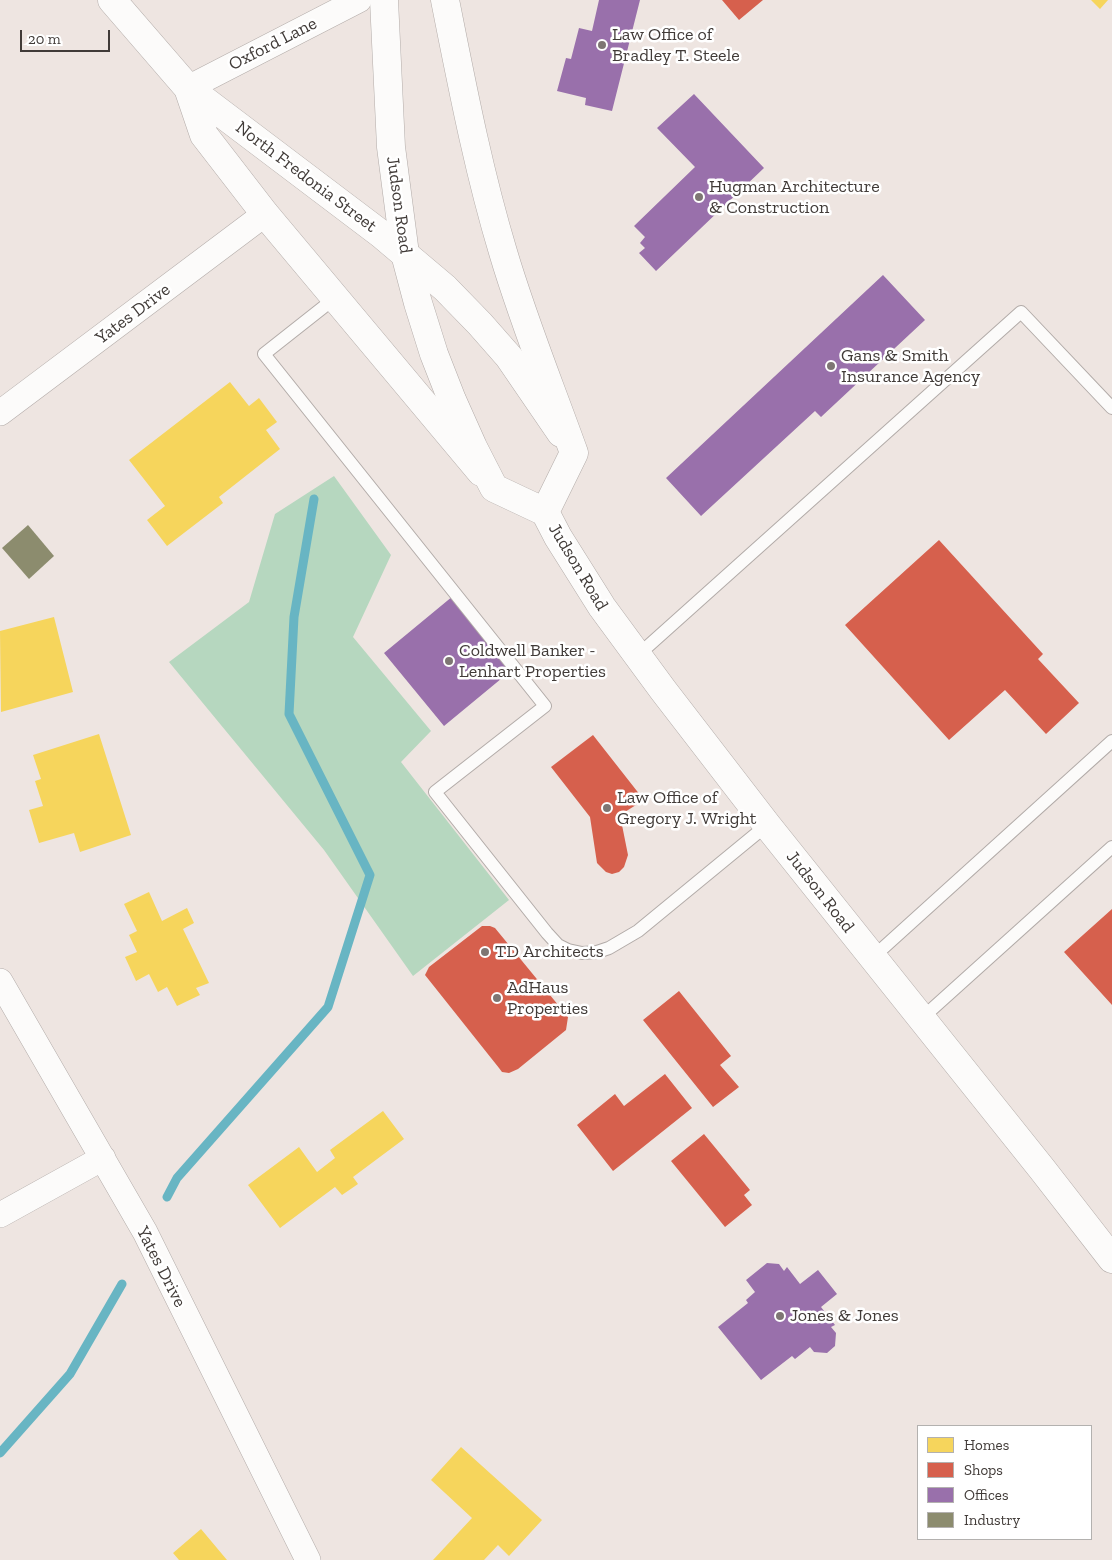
<!DOCTYPE html>
<style>
body{margin:0}
#map{position:relative;width:1112px;height:1560px;overflow:hidden;background:#eee5e1;font-family:"Zilla Slab",serif}
canvas{display:block}
.legend{position:absolute;left:917px;top:1425px;width:175px;height:115px;box-sizing:border-box;background:#fff;border:1px solid #b3b1af;margin:0;padding:6px 9px;list-style:none;font-size:15px;color:#413b38}
.legend li{display:flex;align-items:center;gap:10px;height:25px}
.legend b{width:25px;border:1px solid #b3b1af}
.scale{position:absolute;left:20px;top:30px;width:90px;height:22px;box-sizing:border-box;border:2px solid #413b38;border-top:0;padding-left:6px;font-size:15px;line-height:18px;white-space:nowrap;color:#413b38;-webkit-text-stroke:4px #fff;paint-order:stroke}
</style>
<div id="map">
<canvas width="1112" height="1560"></canvas>
<ul class="legend">
<li><b style="height:14px;background:#f6d55c"></b>Homes</li>
<li><b style="height:14px;background:#d6604d"></b>Shops</li>
<li><b style="height:14px;background:#9970ab"></b>Offices</li>
<li><b style="height:14px;background:#8c8c6e"></b>Industry</li>
</ul>
<div class="scale">20 m</div>
</div>
<script>
const context = document.querySelector('canvas').getContext('2d');
context.lineJoin = 'round';
function paint(path, color) { context.fillStyle = color; context.fill(path, 'evenodd'); }
function stroke(path, color, width, dash) { context.strokeStyle = color; context.lineWidth = width; context.lineCap = dash ? 'butt' : 'round'; context.setLineDash(dash || []); context.stroke(path); }
function drawText(font, color, halo, rows, align = 'center') {
  context.font = font + ' "Zilla Slab",serif'; context.lineWidth = 5; context.setLineDash([]); context.textBaseline = 'middle'; context.strokeStyle = halo; context.fillStyle = color; for (const [text, x, y, turn = 0] of rows) {
    context.save(); context.translate(x, y); context.rotate((+turn || 0) * Math.PI / 180); context.textAlign = isNaN(turn) ? turn : align; if (halo) context.strokeText(text, 0, 0); context.fillText(text, 0, 0); context.restore();
  }
}
const green = new Path2D(`
 M334,476L391,555L353,637L431,731L401,762L509,900L413,976L324,850L169,662L249,602L275,514Z`);
const homes = new Path2D(`
 M1091,0H1108L1100,9Z
 M230,382L249,406L259,398L277,422L266,430L280,449L219,497L223,503L167,546L147,520L165,506L129,460Z
 M54,617L73,692L1,712L0,631Z
 M99,734L131,835L80,852L74,833L39,843L29,810L43,806L35,781L41,779L33,755Z
 M149,892L162,921L187,908L194,923L183,929L209,983L196,988L200,995L177,1006L167,987L158,992L149,974L136,981L125,957L137,952L129,935L137,931L124,904Z
 M383,1111L404,1139L353,1177L358,1184L342,1195L335,1187L280,1228L248,1185L299,1147L317,1172L335,1158L330,1150Z
 M461,1447L542,1520L509,1556L498,1545L484,1560H433L472,1518L431,1480Z
 M201,1529L227,1560H179L173,1553Z`);
const shops = new Path2D(`
 M722,0H763L739,20Z
 M939,540L1043,654L1038,659L1079,703L1046,734L1005,690L949,740L845,625Z
 M593,735L644,800L620,815L628,855L624,867L619,872L612,874L606,872L597,863L590,817L551,767Z
 M1112,909V1005L1064,952Z
 M482,926H490L495,928L568,1017L566,1030L518,1069L509,1073L502,1072L499,1068L425,975L429,967Z
 M679,991L731,1056L720,1065L739,1087L713,1107L643,1020Z
 M665,1074L692,1108L613,1171L577,1125L615,1094L624,1106Z
 M704,1134L750,1190L744,1195L752,1205L725,1227L671,1161Z`);
const offices = new Path2D(`
 M599,0H640L612,111L585,105L586,98L557,91L566,58L571,59L579,28L592,31Z
 M694,94L764,168L656,271L639,253L645,248L640,243L645,237L634,226L695,167L657,128Z
 M883,275L925,320L821,417L815,411L701,516L666,478Z
 M453,596L513,669L444,726L384,653Z
 M767,1263L779,1264L784,1271L787,1267L800,1284L818,1270L837,1294L821,1307L835,1325L831,1327L836,1333L835,1346L827,1353L814,1352L810,1347L795,1359L792,1356L761,1380L718,1327L748,1303L746,1300L755,1292L746,1280Z`);
const industry = new Path2D(`
 M28,525L54,556L29,579L2,548Z`);
const stream = new Path2D(`
 M167,1197L177,1178L328,1007L370,875L289,714L294,617L314,499
 M0,1453L70,1374L122,1284`);
const lane = new Path2D(`
 M335,298L264,354L545,706L435,792L547,933L558,945L568,950L582,953L597,952L609,948L638,931L767,825
 M637,656L1021,312L1112,408
 M872,958L1112,741
 M921,1019L1112,847`);
const street = new Path2D(`
 M188,88L359,0
 M0,413L265,214
 M0,981L145,1232L308,1560
 M0,1215L103,1158`);
const secondary = new Path2D(`
 M112,0L188,88L381,234L445,288L480,324L509,357L561,433
 M188,88L204,135L265,214L481,472`);
const primary = new Path2D(`
 M384,0L391,147L405,254L418,303L434,354L452,400L473,447L494,488L545,512L558,537L602,607L663,690L767,825L1042,1169L1112,1259
 M445,0C462,85 478,169 503,252C523,320 550,386 574,453L545,512`);
const markers = [
 [602,45,5,"#7e7673"],
 [699,197,5,"#7e7673"],
 [831,366,5,"#7e7673"],
 [449,661,5,"#7e7673"],
 [607,808,5,"#7e7673"],
 [485,952,5,"#7e7673"],
 [497,998,5,"#7e7673"],
 [780,1316,5,"#7e7673"]
];
const poiNames = [
 ["Law Office of",612,35],
 ["Bradley T. Steele",612,56],
 ["Hugman Architecture",709,187],
 ["& Construction",709,208],
 ["Gans & Smith",841,356],
 ["Insurance Agency",841,377],
 ["Coldwell Banker -",459,651],
 ["Lenhart Properties",459,672],
 ["Law Office of",617,798],
 ["Gregory J. Wright",617,819],
 ["TD Architects",495,952],
 ["AdHaus",507,988],
 ["Properties",507,1009],
 ["Jones & Jones",790,1316]
];
const streetNames = [
 ["Oxford Lane",273,44,-27],
 ["North Fredonia Street",306,177,37],
 ["Judson Road",399,205,82],
 ["Yates Drive",133,314,-37],
 ["Judson Road",578,567,59],
 ["Judson Road",820,892,52],
 ["Yates Drive",161,1267,63]
];
paint(green, '#b6d7bf');
paint(homes, '#f6d55c');
paint(shops, '#d6604d');
paint(offices, '#9970ab');
paint(industry, '#8c8c6e');
stroke(stream, '#68b5c3', 9);
stroke(lane, '#b2aba8', 14);
stroke(street, '#b2aba8', 26);
stroke(secondary, '#b2aba8', 29);
stroke(primary, '#b2aba8', 29);
stroke(lane, '#fcfbfa', 12);
stroke(street, '#fcfbfa', 25);
stroke(secondary, '#fcfbfa', 28);
stroke(primary, '#fcfbfa', 28);
for (const [x, y, r, color] of markers) { const dot = new Path2D(); dot.arc(x, y, r, 0, 2 * Math.PI); context.fillStyle = color; context.fill(dot); stroke(dot, '#fff', 2); }
drawText('18px', '#413b38', '#fff', poiNames, 'left');
drawText('18px', '#413b38', '#fff', streetNames);
</script>
